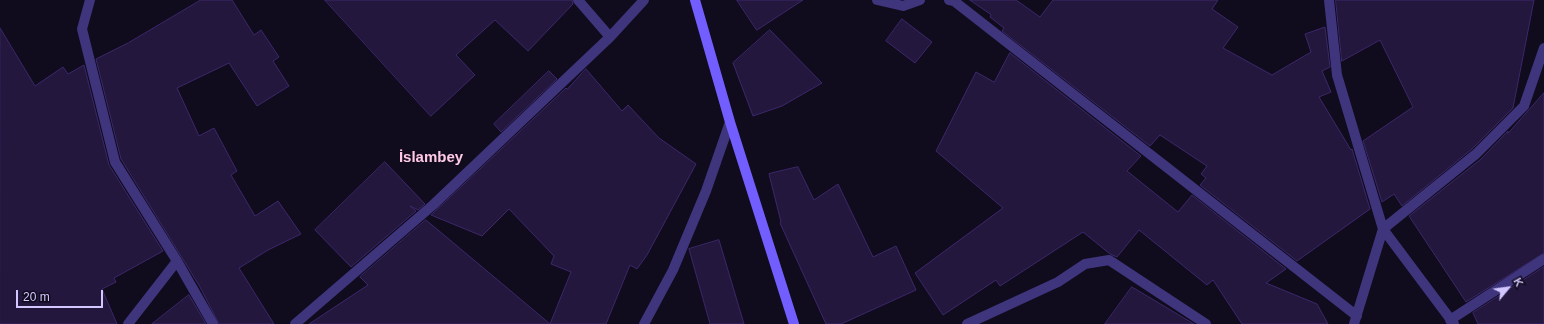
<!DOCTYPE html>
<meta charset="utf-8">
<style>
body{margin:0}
#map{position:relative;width:1544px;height:324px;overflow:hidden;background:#100b1d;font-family:Arial,sans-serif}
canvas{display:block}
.north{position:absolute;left:1488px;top:268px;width:40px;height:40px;-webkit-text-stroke:3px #100b1d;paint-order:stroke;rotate:61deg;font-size:11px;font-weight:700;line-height:16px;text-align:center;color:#d3c7ff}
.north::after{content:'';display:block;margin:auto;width:14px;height:18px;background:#d3c7ff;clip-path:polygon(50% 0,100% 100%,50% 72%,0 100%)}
.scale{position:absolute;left:16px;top:290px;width:87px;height:18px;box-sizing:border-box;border:2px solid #d3c7ff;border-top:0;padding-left:5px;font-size:12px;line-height:14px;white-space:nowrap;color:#d3c7ff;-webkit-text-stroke:3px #100b1d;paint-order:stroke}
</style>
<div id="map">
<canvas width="1544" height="324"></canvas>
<div class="north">K</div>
<div class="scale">20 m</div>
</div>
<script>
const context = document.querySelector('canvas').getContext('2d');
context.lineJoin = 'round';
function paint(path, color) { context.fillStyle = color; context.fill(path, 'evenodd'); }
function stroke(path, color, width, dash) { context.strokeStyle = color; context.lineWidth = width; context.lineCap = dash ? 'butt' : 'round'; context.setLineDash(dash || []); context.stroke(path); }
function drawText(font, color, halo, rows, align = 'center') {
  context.font = font + ' Arial,sans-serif'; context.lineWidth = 3; context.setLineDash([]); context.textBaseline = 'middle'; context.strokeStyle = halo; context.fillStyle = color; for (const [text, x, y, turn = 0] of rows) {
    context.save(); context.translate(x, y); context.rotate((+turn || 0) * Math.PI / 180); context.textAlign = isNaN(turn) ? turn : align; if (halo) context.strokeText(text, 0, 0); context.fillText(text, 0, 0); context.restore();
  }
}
const building = new Path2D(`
 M201,0H232L254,35L261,30L279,57L273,61L289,86L257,106L229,63L177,88L199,136L214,128L237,171L231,175L255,216L278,201L301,234L268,250L239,268L274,324H219L200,287L121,159L96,59L128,43Z
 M325,0H572L573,4L528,51L495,20L456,55L475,75L431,116Z
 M737,0H803L757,30Z
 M970,0H1016L1040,17L1053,0H1218L1212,9L1238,27L1223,48L1272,75L1311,52L1305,34L1325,27L1330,67L1322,71L1331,92L1319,97L1351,150L1352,149L1370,209L1297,261L1200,185L1206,178L1201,174L1207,166L1160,135L1150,146L1002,31L1004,28L990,17L991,15Z
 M1336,0H1534L1513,108L1472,149L1402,206L1394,194L1382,202L1363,141L1413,107L1380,40L1342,61Z
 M902,19L932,42L915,63L886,41Z
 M0,28L35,86L63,67L68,74L84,65L109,165L163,251L114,278L116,282L102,289L117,324H0Z
 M770,30L822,83L782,106L753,116L733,63Z
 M1010,53L1141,156L1127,171L1178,212L1192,195L1286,269L1266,283L1317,304L1328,324H1242L1213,280L1207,285L1139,230L1117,257L1110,254L1083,232L1000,286L996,280L943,315L915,273L1003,208L936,151L976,72L994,82Z
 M586,69L622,111L628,105L659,138L696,164L647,255L637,269L630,265L606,324H550L571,272L551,264L554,256L509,209L482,236L431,215L566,88L567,89Z
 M549,71L557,79L501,132L494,124Z
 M1544,93V253L1466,302L1409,216L1481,159L1508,131V133Z
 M385,162L425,204L418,210L410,206L416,211L351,267L315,230Z
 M798,167L814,200L838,184L873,257L896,246L916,290L841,324H826L780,223L781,222L769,174Z
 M426,220L512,292L550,324H309L368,285L360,277Z
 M719,240L744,324H710L689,249Z
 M1544,267V324H1478L1473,313Z
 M1132,287L1194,324H1105Z
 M189,295L206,324H152Z`);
const minor = new Path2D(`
 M90,0L82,29L115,162L177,261L213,324
 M578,0L610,37
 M877,0L903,6L920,0
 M949,0L954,1L1357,316
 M1329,0L1337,75L1383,229L1454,324
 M1450,320L1544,259
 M128,324L177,261
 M295,324L433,205L610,37L644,0
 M967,324L1058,282L1085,264L1109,260L1206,324
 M1354,324L1383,229L1476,154L1524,106L1544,48`);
const tertiary = new Path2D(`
 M644,324L673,270L706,191L730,122`);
const secondary = new Path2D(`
 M695,0L730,122L794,324`);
const districtNames = [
 ["İslambey",431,158]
];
paint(building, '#23173e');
stroke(building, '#3c286b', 1);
stroke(minor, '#3f357d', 10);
stroke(tertiary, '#3f357d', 10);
stroke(secondary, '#725eff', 10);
drawText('bold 15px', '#ffc9e6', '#100b1d', districtNames);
</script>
